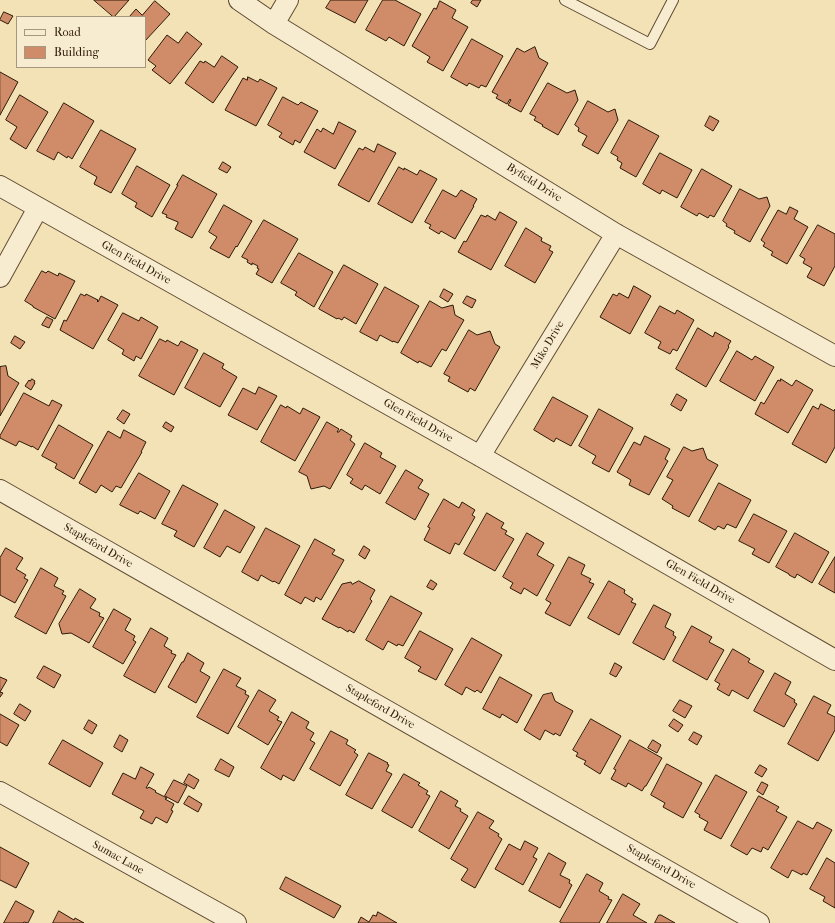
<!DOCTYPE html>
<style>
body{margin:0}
#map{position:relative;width:835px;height:923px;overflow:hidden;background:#f4e2b7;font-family:"IM FELL French Canon",serif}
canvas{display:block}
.legend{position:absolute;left:16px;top:16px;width:130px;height:52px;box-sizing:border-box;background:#f8ecd0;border:1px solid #a69880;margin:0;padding:5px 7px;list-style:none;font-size:12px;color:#2c1a07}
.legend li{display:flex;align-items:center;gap:8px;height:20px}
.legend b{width:20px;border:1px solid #a69880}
</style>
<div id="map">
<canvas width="835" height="923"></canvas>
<ul class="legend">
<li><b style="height:5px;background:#f8ecd0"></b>Road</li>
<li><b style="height:11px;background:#d08b68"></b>Building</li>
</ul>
</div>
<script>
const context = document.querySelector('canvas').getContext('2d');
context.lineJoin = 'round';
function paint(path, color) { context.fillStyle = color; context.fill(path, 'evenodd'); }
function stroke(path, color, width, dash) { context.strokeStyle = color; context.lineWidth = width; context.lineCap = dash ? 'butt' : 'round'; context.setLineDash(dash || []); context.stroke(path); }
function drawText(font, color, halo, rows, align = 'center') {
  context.font = font + ' "IM FELL French Canon",serif'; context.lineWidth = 4; context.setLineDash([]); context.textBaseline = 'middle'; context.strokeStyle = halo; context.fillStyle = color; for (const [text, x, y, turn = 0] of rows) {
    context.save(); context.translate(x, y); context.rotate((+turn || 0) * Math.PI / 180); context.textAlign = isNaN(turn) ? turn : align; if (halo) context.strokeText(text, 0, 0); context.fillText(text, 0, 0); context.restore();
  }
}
const building = new Path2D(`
 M94,0H129L114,17Z
 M331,0H368L355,23L326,8Z
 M383,0H395L421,14L404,46L389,37L386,41L366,30Z
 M473,0H481L477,7L471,3Z
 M155,1L170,14L145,41V17H129L136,9L142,15Z
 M440,1L456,10L452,18L468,27L443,71L427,62L430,57L412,46L434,8L436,9Z
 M4,12L13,16L8,24L0,20Z
 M187,32L202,44L170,84L152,70L156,66L148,60L167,35L178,43Z
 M472,39L503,56L486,87L481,85L479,88L469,83L467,86L451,77Z
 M535,47L539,58L548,63L521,112L508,105L511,100L510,99L507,104L496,98L498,95L492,92L517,48L524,52Z
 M222,56L238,67L213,103L185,83L200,61L204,63L205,61L214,67Z
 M0,72L18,82L0,115Z
 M248,77L258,82L260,79L277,88L256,126L225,110L243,78L247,80Z
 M548,83L567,93L575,90L578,100L558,135L542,126L543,125L534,120L536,117L530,114Z
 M20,95L48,112L26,149L10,139L17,127L6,120Z
 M283,97L298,105L301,102L318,111L300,143L295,140L293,145L279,137L282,133L268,125Z
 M588,101L608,112L615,109L618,120L598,154L582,145L587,136L578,131L579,128L575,125Z
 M64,103L94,121L72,159L68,156L67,158L58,152L54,160L37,151Z
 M710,116L719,121L713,131L705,126Z
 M629,120L659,136L636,177L620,168L622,163L617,160L618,157L611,153Z
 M339,122L356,131L335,169L304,152L317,129L321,132L323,128L333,134Z
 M101,130L136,149L111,193L94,184L97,177L80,167Z
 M378,144L396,153L369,202L338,185L359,148L363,150L365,147L374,152Z
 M660,153L692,170L677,198L662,190L660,194L643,184Z
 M223,162L231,167L227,173L219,169Z
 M137,166L170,185L152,217L135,207L137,203L122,194Z
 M399,167L404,170V168L417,175L420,170L437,179L412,223L378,204Z
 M702,169L732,186L714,217L710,215L708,218L699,213L697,216L681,207Z
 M183,175L217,194L192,238L175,229L178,223V222L166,217L167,215L162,213L178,185H177Z
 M740,189L759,199L767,197L770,206L750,242L734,233L735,231L726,226L727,224L723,221Z
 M443,190L456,197L461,190L477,199L473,206H474L455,239L441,231L439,234L429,228L431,225L425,222Z
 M224,205L252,221L237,247L236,246L229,258L210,248L217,237L209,232Z
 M790,207L798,211L794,219L808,227L787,264L771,255L773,252L763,246L765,243L761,240L778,210L786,214Z
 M500,212L517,222L491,270L458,252L464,241L466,242L481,215L486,217L487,215L495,220Z
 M264,220L298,239L272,283L256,274L259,269L257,268L258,266L252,263V265L247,262L248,260L242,257Z
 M818,225L835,234V266L824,286L807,277L812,268L803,263L805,259L800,256Z
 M526,228L542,238L541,241L551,246L549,250L553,252L535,283L505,266Z
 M299,253L333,272L314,307L295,295L297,292L281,283Z
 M344,265L378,284L356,324L344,317L342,320L338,318L337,319L319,309Z
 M42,271L46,273L48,271L58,276L59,273L75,281L55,319L33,307V306L25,301Z
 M634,286L651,296L630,334L600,317L613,294L617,296L619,293L628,298Z
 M385,287L419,306L398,343L393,341V342L380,335L377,341L360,332Z
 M444,289L453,294L448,302L440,297Z
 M81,294L85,296L86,294L98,300L97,301L98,302L101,296L118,305L93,349L60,330L64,320L66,321Z
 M467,296L476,300L472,308L463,303Z
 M430,301L442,308L453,305L455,315L464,320L446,351L442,349L431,367L419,361L418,363L401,353Z
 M660,306L675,314L677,310L694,320L677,351L673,349L670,354L658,348L661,342L645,333Z
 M123,313L139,321L141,317L158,327L141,359L136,356L134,361L122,354L124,350L108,340Z
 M47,317L53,320L49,328L42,325Z
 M698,328L713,337L715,332L731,341L728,346L729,347L706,387L676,369Z
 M469,330L477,335L490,331L495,344L500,347L475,391L470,388L468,392L448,381L450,377L444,374Z
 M15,336L25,342L20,349L11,343Z
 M160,339L166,342L167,340L178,346L181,341L198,350L174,395L139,376Z
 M737,351L752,360L755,356L774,367L755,401L720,381Z
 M204,353L224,364L222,368L237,377L220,407L185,388Z
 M6,366L8,376L19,383L0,416V367Z
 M32,379L35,381L34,383H35L31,390L25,386L29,380L30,381Z
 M781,379L792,386L796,380L813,390L788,433L755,414L761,402L764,404L778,380L780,381Z
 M259,387L277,396L257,430L228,415L243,388L255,394Z
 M24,393L49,406L52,400L62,405L38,450L32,446V447L19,441L16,446L0,438V436Z
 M677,394L687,400L681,411L671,405Z
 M553,397L588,416L571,446L556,438L554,442L534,430Z
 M821,404L834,411L835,409V447L826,463L792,444L813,406L818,409Z
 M281,405L286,408L287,406L300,414L303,408L320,417L295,461L261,442Z
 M599,409L633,428L609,472L592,463L596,456L579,446Z
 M123,410L130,414L124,424L117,419Z
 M166,422L174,427L171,432L163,427Z
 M327,422L339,429L337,432H339L341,429L352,436L350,440L355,444L330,489L324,486L311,489L307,476L299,472Z
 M59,425L93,445L74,479L55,468L57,464L42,456Z
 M124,430L146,442L141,452H142L121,488L116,486L112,492L101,485L96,493L79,483L108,431L120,438Z
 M645,436L670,449L665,459L668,461L649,495L629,485L631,480L617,472L634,442L640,445Z
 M365,443L382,453L380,457L396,466L380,494L365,485L362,490L350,483L353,479L347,475Z
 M684,447L692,451L703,448L707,459L718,465L689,517L672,508L673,506L662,499L673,480L667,477Z
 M406,470L423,480L418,488L429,494L415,520L386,503Z
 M139,473L170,491L155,519L140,511L138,514L120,505Z
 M719,483L751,500L736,528L727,524L724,529L718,526L715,530L699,521Z
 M183,485L218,504L194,547L174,536L177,531L162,524Z
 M444,499L459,508L462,502L475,510L472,515L475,517L459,545L455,543L450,554L424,540L430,528L428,527Z
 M225,510L255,527L240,553L227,546L220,557L204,548Z
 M487,513L504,523L501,528L507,531L505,534L514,539L495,571L464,554Z
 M754,514L787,531L769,563L752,554L755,549L739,541Z
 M266,528L300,546L279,584L274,581L273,582L261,575L258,581L242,572Z
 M527,533L544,543L537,555L554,565L537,596L524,588L521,594L510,588L513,583L503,577Z
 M795,533L829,552L812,583L797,574L795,578L789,575V574L776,567Z
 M315,539L335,550L332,554L344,560L321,600L316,597L314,602L305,597L301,604L285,595Z
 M364,546L370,550L365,559L359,555Z
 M6,548L23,558L16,569L26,575L24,578L28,580L15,603L0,595V558Z
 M569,557L585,565L581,574L591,579L589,582L594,584L570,626L545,613L551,603L546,600Z
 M835,557V593L819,584Z
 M41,568L58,578L54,586L64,591L62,594L66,596L46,634L15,617Z
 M431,580L437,584L433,590L427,587Z
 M359,581L375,590L370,599L372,601L354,633L349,630L348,632L340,627L339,628L322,619L342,584L351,582L352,584Z
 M609,581L625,590L624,593L633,599L631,602L636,604L619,635L588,618Z
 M80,589L96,599L90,608L100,613L99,616L104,618L89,643L71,633L62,634L59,624Z
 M391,596L422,613L403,646L398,644L397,646L388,641L383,650L366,640Z
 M654,605L671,614L665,627L674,632L673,635L676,637L664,660L633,643Z
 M114,609L131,619L125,630L135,636L133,640L136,642L123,664L93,647Z
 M692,626L712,637L709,642L724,650L707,680L673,661Z
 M151,628L168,638L164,646L172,651L171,653L176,655L155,693L124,676Z
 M420,631L453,649L436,680L418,671L421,667L405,658Z
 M472,638L502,655L481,693L477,690L475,692L466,687L462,695L445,685Z
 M733,649L750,659L748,662L764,671L748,699L732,690L729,696L717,689L720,684L715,681Z
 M188,653L204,663L200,671L210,677L196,703L168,687L182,662H183Z
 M615,663L622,667L616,677L610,674Z
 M44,666L61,675L54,688L37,678Z
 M224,669L241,678L236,686L246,691L245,694L249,696L228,734L197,717Z
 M775,673L791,682L785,694L795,700L794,702L797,704L784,727L754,711Z
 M0,677L7,680L0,692L3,693L0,697Z
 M500,677L532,695L517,723L502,714L500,718L483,709Z
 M259,690L276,700L269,711L279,717L277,720L282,722L268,745L238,727Z
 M552,693L555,701L573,711L560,736L555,733L554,735L545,730L540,740L524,730L543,695Z
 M814,696L831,705L827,713L835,717V730L818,761L788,744Z
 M680,700L692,706L685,718L673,711Z
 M20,704L31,711L25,721L14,714Z
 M292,712L309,722L306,728L314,733L310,740L315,743L294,781L283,775L281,780L261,768Z
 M0,714L19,725L7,746L0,742Z
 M591,719L621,736L600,774L584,764L586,761L576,756L578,753L573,750Z
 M674,719L683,725L678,732L669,726Z
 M89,720L97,725L92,734L84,729Z
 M331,731L348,740L346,744L356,750L354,752L358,755L340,786L310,769Z
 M694,732L702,736L697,745L689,740Z
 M120,735L128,740L122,752L114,747Z
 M63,740L103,763L90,787L49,764Z
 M630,740L662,758L646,786H645L642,791L628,783L626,787L611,779L616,770L614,769Z
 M653,740L661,745L657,753L648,748Z
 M369,753L388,763L387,764L389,765L386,771L392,774L372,809L346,795Z
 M221,759L234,767L229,777L215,770Z
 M667,764L702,783L683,818L663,807L665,803L651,795Z
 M760,765L767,769L762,777L755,773Z
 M141,767L154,774L146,788H148L149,787L156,791L155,792L167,798L165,799L174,804L171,810L173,811L167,823L156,817L152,824L140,818L144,811L112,794L123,773L135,779Z
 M189,774L199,780L194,789L184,783Z
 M404,774L420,783L418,785L428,791L426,794L430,796L412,828L382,811Z
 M716,775L747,792L721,839L704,830L708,822L699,817L700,815L695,812Z
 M174,780L187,786L178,803L165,796Z
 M762,782L768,785L763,795L757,791Z
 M441,791L458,801L455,806L461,809L460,811L468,816L449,849L419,831Z
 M189,796L202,804L198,812L184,804Z
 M759,796L779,807L776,811L787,817L768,850L763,847L761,852L752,848L747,855L731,846Z
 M478,812L494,821L489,828L499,834L498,836L502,839L475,888L461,880L468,869L451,859Z
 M798,821L813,829L817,822L832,830L807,875L803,873L802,875L792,870L788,878L771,868Z
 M525,841L538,848L533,857L537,859L523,885L495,869L509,844L520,850Z
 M0,847L29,863L16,888L0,880Z
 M549,853L566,863L560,875L570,880L569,883L572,885L560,908L529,891Z
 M827,858L835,863V908L823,901L825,897L810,889Z
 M587,874L603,883L599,891L609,897L608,899L612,900L599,923H562L560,922Z
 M286,877L341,906L334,918L280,889Z
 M623,894L640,904L633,915L647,923H607Z
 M16,901L34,911L28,923L24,922L23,923H4Z
 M59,911L74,920L75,918L84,923H53Z
 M378,912L397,923H358L361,917L369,922L373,915L376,916Z
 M659,915H661L675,923H655Z`);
const lane = new Path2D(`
 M565,0L650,44L673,0`);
const street = new Path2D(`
 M239,0L274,24L616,234L835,356
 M274,24L288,0
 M0,186L480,456L835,660
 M0,277L38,208
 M480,456L616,234
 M0,490L759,923
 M0,792L236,923`);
const streetNames = [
 ["Byfield Drive",534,183,32],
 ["Glen Field Drive",136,263,29],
 ["Miko Drive",548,345,-59],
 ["Glen Field Drive",418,421,29],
 ["Stapleford Drive",98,546,30],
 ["Glen Field Drive",700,582,30],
 ["Stapleford Drive",380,707,30],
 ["Sumac Lane",118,858,29],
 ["Stapleford Drive",661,867,30]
];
paint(building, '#d08b68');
stroke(building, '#2c1a07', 1);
stroke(lane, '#5e4c33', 12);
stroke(street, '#5e4c33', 22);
stroke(lane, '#f8ecd0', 10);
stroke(street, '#f8ecd0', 20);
drawText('11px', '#2c1a07', '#f8ecd0', streetNames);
</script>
